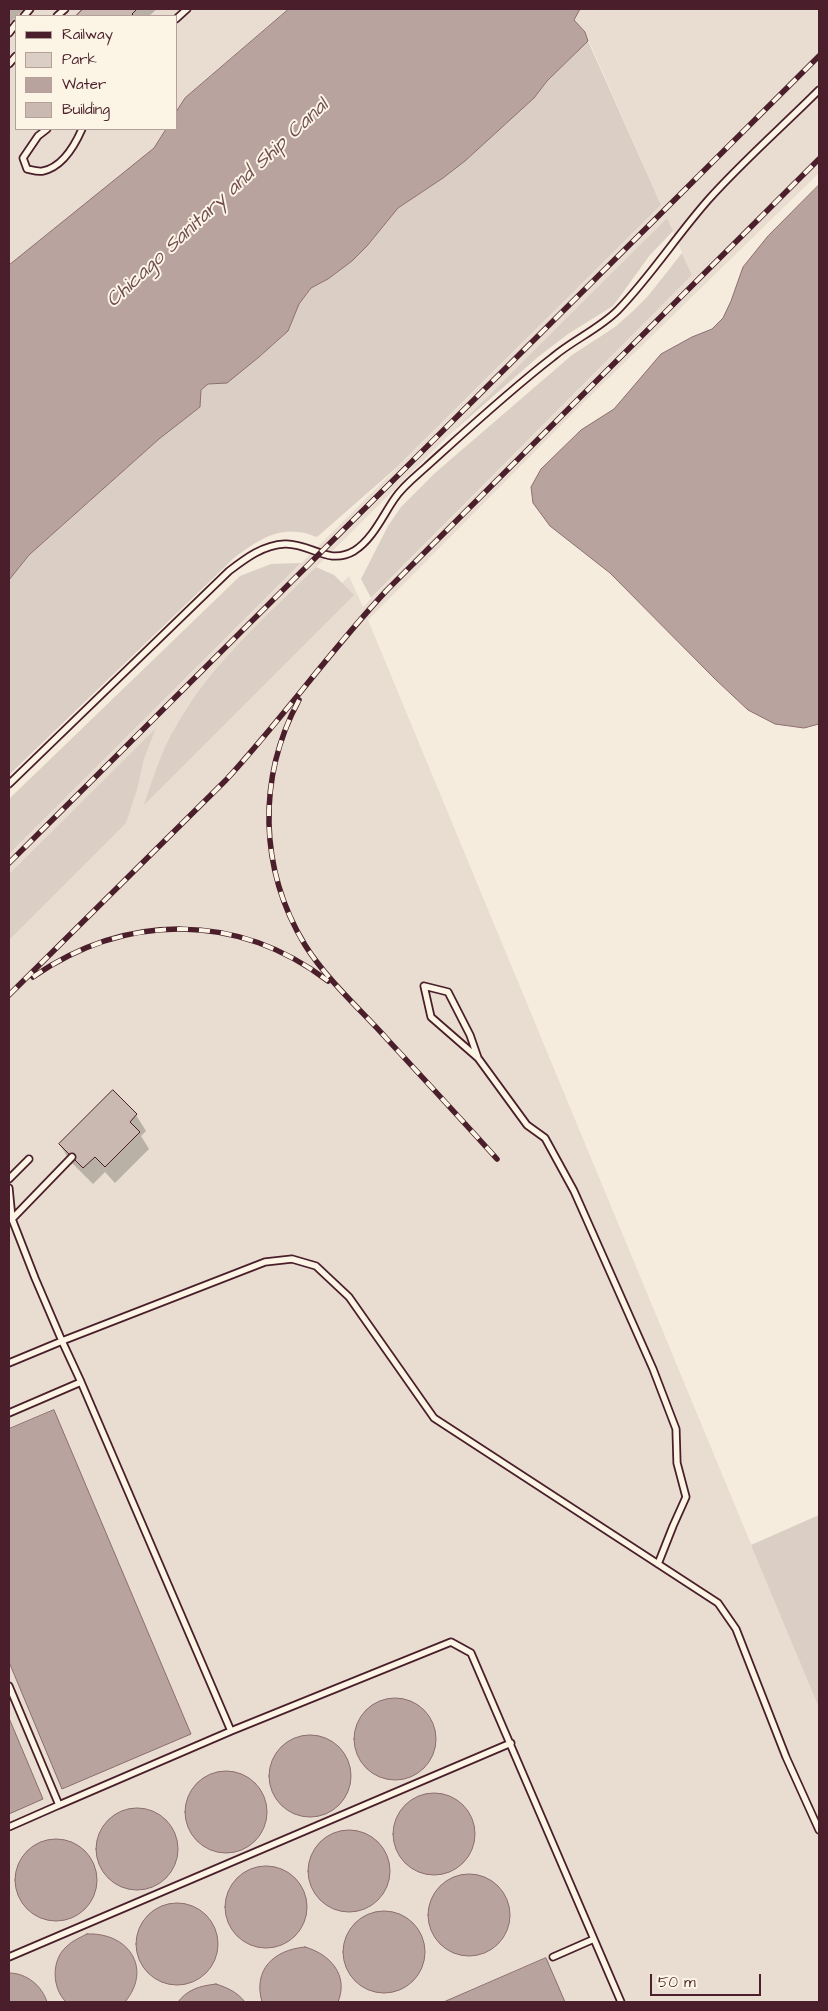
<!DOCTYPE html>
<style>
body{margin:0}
#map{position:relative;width:828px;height:2011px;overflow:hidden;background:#f5ecde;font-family:"Architects Daughter",sans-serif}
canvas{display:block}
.frame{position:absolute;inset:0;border:10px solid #4a1f2b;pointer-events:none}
.legend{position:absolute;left:15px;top:15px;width:162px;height:115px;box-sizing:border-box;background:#fcf5e5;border:1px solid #b59f9b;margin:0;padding:6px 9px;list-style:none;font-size:15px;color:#4a1f2b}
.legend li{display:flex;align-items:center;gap:10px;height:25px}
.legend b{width:25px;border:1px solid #b59f9b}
.scale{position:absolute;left:650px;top:1974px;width:111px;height:22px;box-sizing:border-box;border:2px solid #4a1f2b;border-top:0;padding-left:6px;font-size:15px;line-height:18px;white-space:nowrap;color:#4a1f2b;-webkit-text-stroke:4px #fcf5e5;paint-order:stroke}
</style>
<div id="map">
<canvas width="828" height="2011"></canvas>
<div class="frame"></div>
<ul class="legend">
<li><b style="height:6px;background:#4a1f2b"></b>Railway</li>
<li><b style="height:14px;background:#dbcec4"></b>Park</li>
<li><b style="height:14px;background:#b8a39e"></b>Water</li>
<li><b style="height:14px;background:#cab9b1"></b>Building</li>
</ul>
<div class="scale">50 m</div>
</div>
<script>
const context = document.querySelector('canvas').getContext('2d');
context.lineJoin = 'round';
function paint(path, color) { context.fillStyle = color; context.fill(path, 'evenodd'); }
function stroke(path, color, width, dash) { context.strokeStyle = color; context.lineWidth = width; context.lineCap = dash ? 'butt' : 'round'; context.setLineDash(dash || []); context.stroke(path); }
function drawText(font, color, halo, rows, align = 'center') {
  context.font = font + ' "Architects Daughter",sans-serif'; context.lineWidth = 4; context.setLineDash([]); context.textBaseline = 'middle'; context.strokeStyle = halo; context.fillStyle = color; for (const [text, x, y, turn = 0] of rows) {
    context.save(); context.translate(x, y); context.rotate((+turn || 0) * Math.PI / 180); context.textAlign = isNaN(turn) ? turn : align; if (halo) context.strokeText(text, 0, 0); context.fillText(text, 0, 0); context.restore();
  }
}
const built = new Path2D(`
 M9,9H289L185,98L176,112V16H16V129H166L154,148L9,265Z
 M580,9H819V173L578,408L368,620L819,1708V2002H9V914L138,786L144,759L155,729L9,874V854L661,205L585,32L574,20ZM667,218L692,275L363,607L349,576L157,767L176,725L189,704L231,652Z`);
const green = new Path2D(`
 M588,41L661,205L396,468L317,537C311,535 304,532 298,532C274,528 251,545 234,558L9,775V580L29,555L159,439L200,407L201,390L208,384L227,382L259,357L288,331L299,304L311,288L328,279L352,261L367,246L398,208L443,178L465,161L534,98L547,81Z
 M667,218L673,231L650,255L613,306L568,334L538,357L449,435Z
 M682,253L692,275L371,598L361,579L388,526L401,507L435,473L572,355L615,327L633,311L648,296Z
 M301,563L9,854V799L240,576L271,564Z
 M316,567L334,575L354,595L144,805C153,778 162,749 177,724C212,663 267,616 316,567Z
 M156,728L144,759L138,786L126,823L9,940V874Z
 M819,1515V1708L751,1545Z`);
const water = new Path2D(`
 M289,9H580L574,20L585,32L588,41L547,81L534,98L465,161L443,178L398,208L367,246L352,261L328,279L311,288L299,304L288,331L259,357L227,383L208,384L201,390L200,407L159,439L29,555L9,580V265L154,148L166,129H176V112L185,98Z
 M819,185V724L804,728L775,724L748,710L715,679L610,573L550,526L533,503L531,487L541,469L581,430L614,409L661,354L692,337L712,329L723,318L731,301L743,267L768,236Z
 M54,1410L191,1734L62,1789L9,1662V1429Z
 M354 1739a41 41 0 1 1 82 0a41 41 0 1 1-82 0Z
 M9,1718L43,1799L9,1814Z
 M269 1776a41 41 0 1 1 82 0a41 41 0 1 1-82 0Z
 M185 1812a41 41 0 1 1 82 0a41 41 0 1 1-82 0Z
 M393 1834a41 41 0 1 1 82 0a41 41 0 1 1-82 0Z
 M96 1849a41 41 0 1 1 82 0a41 41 0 1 1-82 0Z
 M308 1871a41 41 0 1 1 82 0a41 41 0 1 1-82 0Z
 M15 1880a41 41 0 1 1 82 0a41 41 0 1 1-82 0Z
 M225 1907a41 41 0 1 1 82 0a41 41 0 1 1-82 0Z
 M428 1915a41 41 0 1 1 82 0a41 41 0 1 1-82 0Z
 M136 1944a41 41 0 1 1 82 0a41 41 0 1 1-82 0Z
 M343 1952a41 41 0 1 1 82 0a41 41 0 1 1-82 0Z
 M87,1934C128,1932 153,1968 125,2002H66C52,1988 51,1961 66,1947C72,1941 79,1938 87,1934Z
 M305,1947C330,1954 349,1975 338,2002H262C253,1970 273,1950 305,1947Z
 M546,1958L565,2002H444Z
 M9,1973C27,1973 42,1986 47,2002H9Z
 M216,1984C228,1988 237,1992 245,2002H178C188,1989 200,1986 216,1984Z`);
const shadow = new Path2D(`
 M9,9H24L9,24Z
 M85,9H157L149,16H78Z
 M113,1092L136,1115L146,1131L141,1136L149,1149L115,1183L105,1172L93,1184L70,1161L60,1145Z`);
const building = new Path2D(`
 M83,9H137L132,14L134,16H76Z
 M113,1090L137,1114L130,1122L140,1132L105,1167L95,1157L83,1168L59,1144Z`);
const lane = new Path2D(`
 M24,16L30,9
 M57,16L65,9
 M176,19L187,9
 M9,33L16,24
 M9,64L16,56
 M47,129L38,136L23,158L27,169C32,170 38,172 43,171C62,167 75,145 82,129
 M9,784L229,571C246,558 263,545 285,544C311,543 328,566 354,551C373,539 383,515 395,498C403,486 416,476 426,467C468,429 509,391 553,357C573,340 599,329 618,310C651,276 677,235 709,199C743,161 783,126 819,90
 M478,1058L431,1017L424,986L448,992L470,1035L478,1058L527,1125L545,1138L574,1191L653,1369L676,1429L677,1463L686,1497L673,1526L658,1564
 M72,1157L12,1219L35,1278L62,1341L265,1262L292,1259L316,1266L349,1297L434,1418L718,1603L736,1629L786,1757L819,1830
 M9,1179L29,1159
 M9,1188L12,1219
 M9,1363L62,1341L81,1382
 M9,1413L81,1382L231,1731L451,1642L471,1653L621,2002
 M9,1686L59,1805L9,1827
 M59,1805L231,1731
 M9,1957L511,1743
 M553,1957L594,1939`);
const rail = new Path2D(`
 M299,700C257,778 259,869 305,945C327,980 360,1009 387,1039C424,1079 461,1119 497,1159
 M9,863L819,56
 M33,977C126,913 237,912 328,981
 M9,995L226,780C282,719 330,651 387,590L819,159`);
const waterNames = [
 ["Chicago Sanitary and Ship Canal",218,204,-43]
];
paint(built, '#e8ddd0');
paint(green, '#dbcec4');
paint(water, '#b8a39e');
stroke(water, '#8c6e70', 1);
paint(shadow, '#0003');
paint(building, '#cab9b1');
stroke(building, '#4a1f2b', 1);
stroke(lane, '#4a1f2b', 9);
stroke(lane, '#fcf5e5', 5.5);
stroke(rail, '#4a1f2b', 5.5);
stroke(rail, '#fcf5e5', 4, [11]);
drawText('italic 20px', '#704d53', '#fcf5e5', waterNames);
</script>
